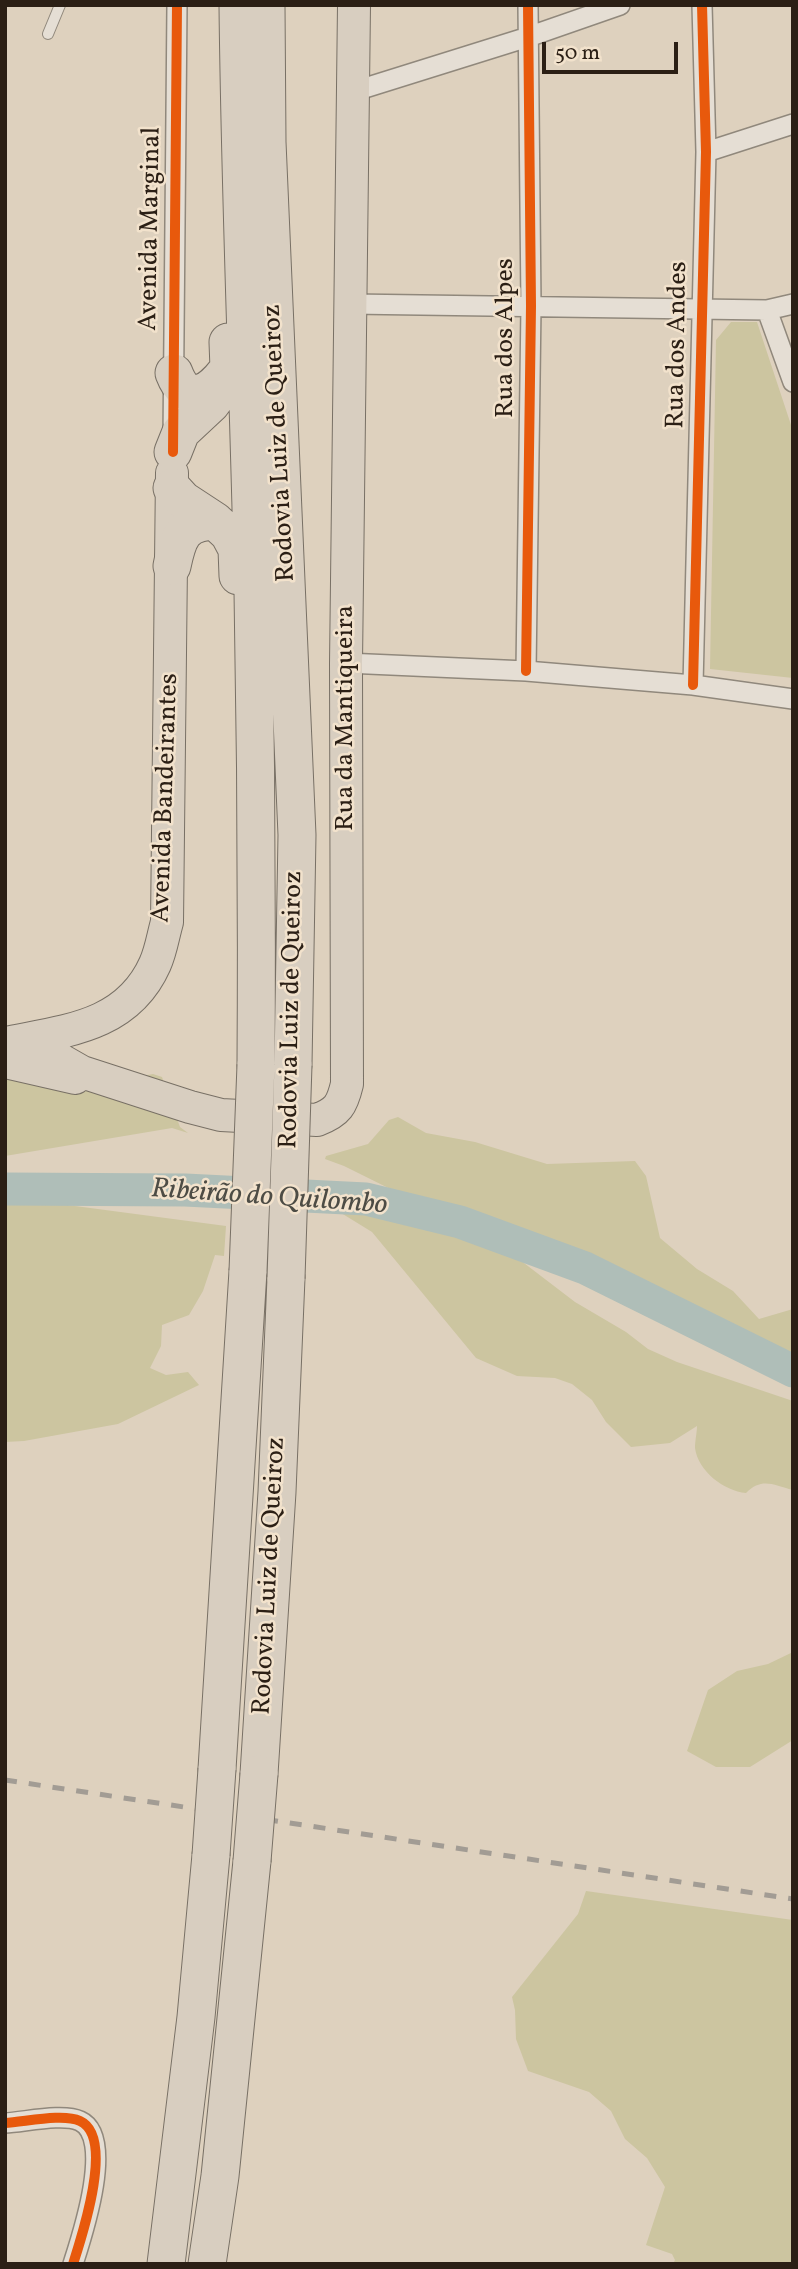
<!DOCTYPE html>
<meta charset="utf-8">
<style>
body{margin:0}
#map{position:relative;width:798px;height:2269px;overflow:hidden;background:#ded1be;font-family:Vollkorn,serif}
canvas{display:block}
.frame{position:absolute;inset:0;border:7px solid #2b1f15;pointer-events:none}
.scale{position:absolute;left:542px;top:42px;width:136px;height:32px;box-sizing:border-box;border:4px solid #2b1f15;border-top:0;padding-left:9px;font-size:21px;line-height:24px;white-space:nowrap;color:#2b1f15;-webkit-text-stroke:5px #f2e2cc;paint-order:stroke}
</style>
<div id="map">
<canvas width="798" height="2269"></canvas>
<div class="frame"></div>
<div class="scale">50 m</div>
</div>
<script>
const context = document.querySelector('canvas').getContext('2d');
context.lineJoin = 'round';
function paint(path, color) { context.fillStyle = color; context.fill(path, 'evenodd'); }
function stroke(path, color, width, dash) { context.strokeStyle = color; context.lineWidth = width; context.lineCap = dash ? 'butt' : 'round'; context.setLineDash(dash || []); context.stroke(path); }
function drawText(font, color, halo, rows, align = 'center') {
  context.font = font + ' Vollkorn,serif'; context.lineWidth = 5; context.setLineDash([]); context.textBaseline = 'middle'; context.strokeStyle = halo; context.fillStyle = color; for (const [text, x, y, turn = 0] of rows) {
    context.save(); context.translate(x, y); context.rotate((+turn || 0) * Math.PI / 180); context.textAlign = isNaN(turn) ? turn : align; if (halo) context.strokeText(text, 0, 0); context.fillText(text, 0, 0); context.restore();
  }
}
const green = new Path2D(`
 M731,322H757L793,431V678L710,669L716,340Z
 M5,1065L104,1083L153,1074L162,1077L180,1127L188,1133L172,1128L5,1156Z
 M398,1117L426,1133L475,1142L547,1164L635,1161L646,1176L660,1238L697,1269L733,1291L759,1319L793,1309V1374L701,1343L344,1166L325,1159L326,1156L368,1144L389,1120Z
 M5,1186L60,1204L226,1226L224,1256L215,1255L203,1291L189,1315L162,1325L161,1346L150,1368L166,1375L188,1372L199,1385L118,1424L24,1441L5,1442Z
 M329,1200H357L392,1206L476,1235L503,1247L575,1302L626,1332L648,1349L677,1362L793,1401V1490C773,1485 762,1477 746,1493C724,1491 698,1471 695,1448C695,1441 697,1432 697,1426L670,1443L631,1447L606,1422L592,1400L572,1384L555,1378L517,1376L476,1358L372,1232L333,1208Z
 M793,1652V1740L750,1767H716L687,1751L708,1690L737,1671L768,1664Z
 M586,1891L793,1920V2264H673L675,2260L672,2254L646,2245L665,2187L647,2158L625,2139L611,2111L589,2092L528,2071L516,2039L515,2010L512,1997L578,1914Z`);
const river = new Path2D(`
 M5,1189L185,1190L366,1199L460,1222L585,1268L793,1371`);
const service = new Path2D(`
 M48,34L60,5`);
const minor = new Path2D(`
 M352,92L528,37L620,5
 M706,152L793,124
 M351,304L767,310L793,304
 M767,310L793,382
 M173,441L177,5
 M346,663L526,671L693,685L793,699
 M526,671L531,306L528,5
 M693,685L706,152L702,5
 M5,2123C25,2122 63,2113 80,2121C115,2137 82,2236 73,2264`);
const primary = new Path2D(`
 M37,1037L54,1056L82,1072L190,1107L221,1115L317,1120C338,1112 342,1105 347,1084L346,663L354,5
 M5,1043C65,1031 127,1027 155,964C161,951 163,936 167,922L172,473
 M5,1062L75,1078`);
const motorway = new Path2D(`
 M238,5C240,201 249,396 253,591C256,749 257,907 256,1065
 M266,5L267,142L297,835L293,1065
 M174,373C187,407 209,394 226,372
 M173,452L181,432L211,404L222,389L229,369L228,342
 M172,488L183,500L215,521L229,534L237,549L238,576
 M172,566C178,537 183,522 215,521
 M217,1769L248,1271
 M259,1774L277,1492L286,1278
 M166,2264L196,2017L211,1855
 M207,2264L220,2176L252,1861`);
const rail = new Path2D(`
 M5,1780L793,1899`);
const motorwayBridge = new Path2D(`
 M248,1271L256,1065
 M286,1278L293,1065
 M211,1855L217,1769
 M252,1861L259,1774`);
const cycleway = new Path2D(`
 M173,452L177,5
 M526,671L531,306L528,5
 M693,685L706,152L702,5
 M5,2123C25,2122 63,2113 80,2121C115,2137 82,2236 73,2264`);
const streetNames = [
 ["Avenida Marginal",152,229,-89],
 ["Rua dos Alpes",507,338,-90],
 ["Rua dos Andes",679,345,-89],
 ["Rodovia Luiz de Queiroz",281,443,-93],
 ["Rua da Mantiqueira",347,718,-90],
 ["Avenida Bandeirantes",167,798,-88],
 ["Rodovia Luiz de Queiroz",293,1010,-89],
 ["Rodovia Luiz de Queiroz",271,1576,-87]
];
const waterNames = [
 ["Ribeirão do Quilombo",269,1199,4]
];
paint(green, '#ccc5a0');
stroke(river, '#afbeb8', 33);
stroke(service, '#90887c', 12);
stroke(minor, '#90887c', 22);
stroke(primary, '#787065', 34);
stroke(motorway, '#787065', 39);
stroke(service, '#e5ded4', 10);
stroke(minor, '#e5ded4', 19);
stroke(primary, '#d8cec0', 32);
stroke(motorway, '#d8cec0', 37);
stroke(rail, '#a29c94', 5, [12, 12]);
stroke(motorwayBridge, '#787065', 39, []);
stroke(motorwayBridge, '#d8cec0', 37);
stroke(cycleway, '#e8590c', 10);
drawText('26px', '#2b1f15', '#f2e2cc', streetNames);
drawText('italic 28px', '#4d4c45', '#f2e2cc', waterNames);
</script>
